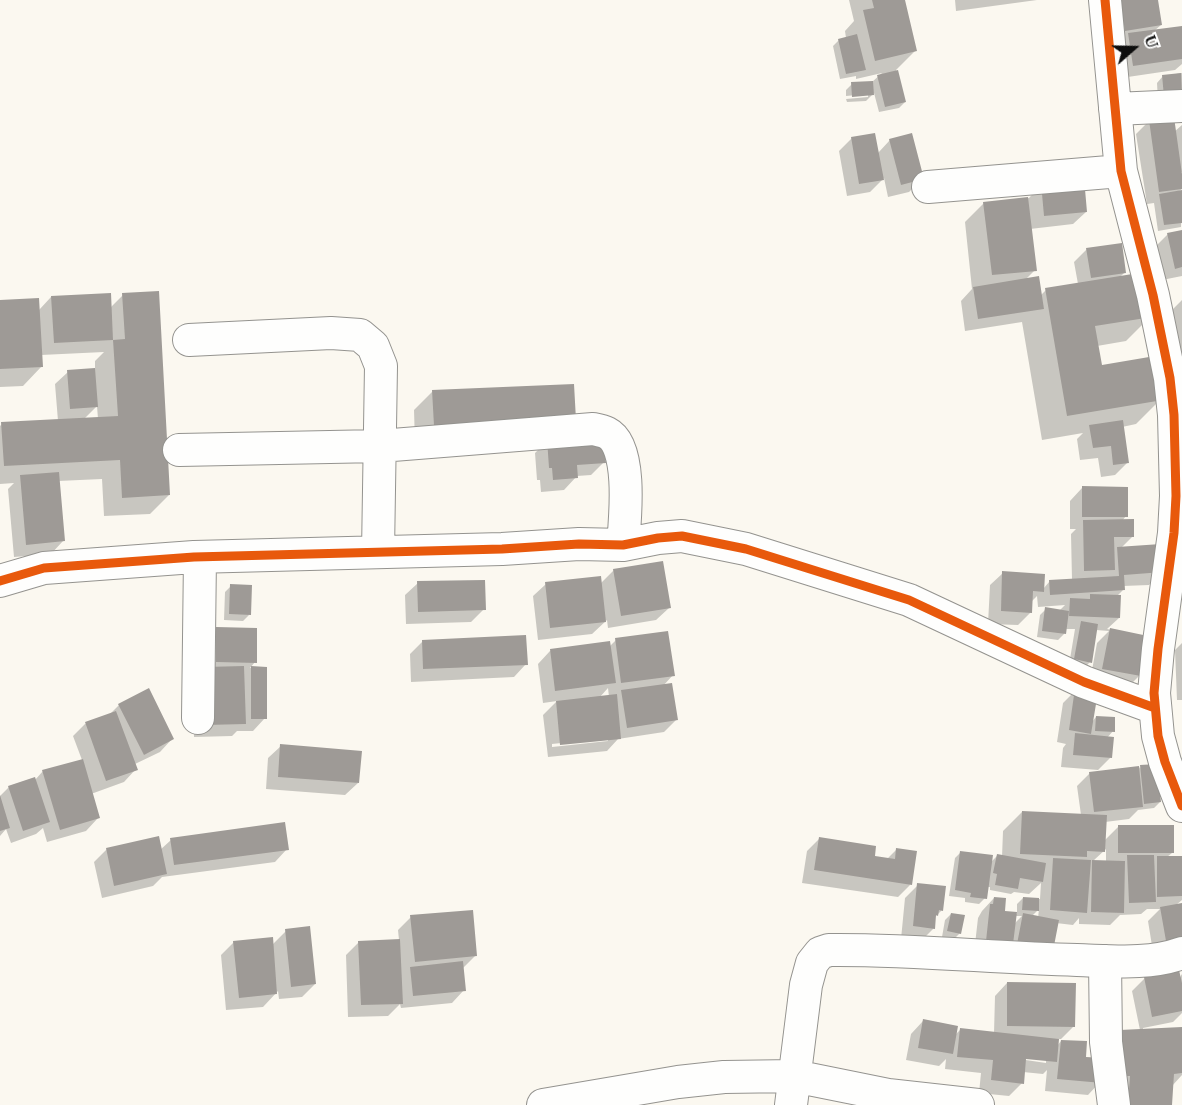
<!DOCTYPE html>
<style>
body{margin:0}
#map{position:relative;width:1182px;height:1105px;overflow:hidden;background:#fbf8f0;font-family:Spectral,serif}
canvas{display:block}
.north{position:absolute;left:1104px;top:18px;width:60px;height:60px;-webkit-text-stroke:4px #fff;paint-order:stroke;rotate:70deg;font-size:16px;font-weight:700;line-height:24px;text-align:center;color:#0d0d0d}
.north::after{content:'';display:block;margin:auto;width:21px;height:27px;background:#0d0d0d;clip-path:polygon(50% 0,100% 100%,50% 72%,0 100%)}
</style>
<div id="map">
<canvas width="1182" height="1105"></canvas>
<div class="north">U</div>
</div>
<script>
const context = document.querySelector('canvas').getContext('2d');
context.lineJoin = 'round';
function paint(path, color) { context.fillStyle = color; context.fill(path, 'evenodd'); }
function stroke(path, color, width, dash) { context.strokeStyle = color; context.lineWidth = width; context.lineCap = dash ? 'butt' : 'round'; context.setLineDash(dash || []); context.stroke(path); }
const shadow = new Path2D(`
 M849,0H904L916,50L896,70L905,102L899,108L879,112L874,93L866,101L847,102L846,99L868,97V94L846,96V90L852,84L872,82L882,73L856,79V76L840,79L833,46L839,40L846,38L845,31L854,21Z
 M955,0H1037L956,11Z
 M1108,0H1157L1161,25L1154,31L1182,27V64L1175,70L1121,78Z
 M1182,73V116L1158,102L1157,83L1163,76Z
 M1149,121L1174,132L1182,125V172H1180L1182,189L1178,192H1182L1181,227L1158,231L1154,203L1147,204L1136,134Z
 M852,138L878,153L890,140L922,179L909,192L888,197L884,178L870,192L847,196L839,151Z
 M1042,184L1086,212L1073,224L1030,229L1035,270L1025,280L1041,295L1046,290L1078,284L1074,262L1087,249L1125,272L1119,278L1151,316L1126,341L1097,346L1101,367L1161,399L1136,424L1122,427L1128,462L1115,475L1101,477L1098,458L1080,460L1077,439L1083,433L1042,440L1022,322L965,331L961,301L972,289L965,222L984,203L1029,198Z
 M1182,231V276L1162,280L1155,247L1168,234Z
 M123,295L169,495L150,514L104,516L102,479L58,481L63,541L51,554L14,557L8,489L14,483L0,484V426L2,424L58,421L55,384L68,372L95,369V361L104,352L41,355L42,366L23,386L0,387V301L39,310L51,297L110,308ZM97,406L98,419L83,420Z
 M1182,300V377L1171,311Z
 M573,386L575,420L555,440L601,436L604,462L591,475L577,476L564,490L541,492L540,480H537L535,453L549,439L415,444L414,410L433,391Z
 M1082,488L1126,516L1122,521L1133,536L1120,549L1161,572L1149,585L1123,586V590L1116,597L1119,618L1107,629L1147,637L1139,676L1127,688L1090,681L1097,643L1109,631L1096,630L1090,662L1084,668L1069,665L1075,629H1065L1064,634L1058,640L1037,637L1040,615L1046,609L1059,611L1065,605L1038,607L1037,596L1031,602V612L1018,625L988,624L990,585L1003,573L1043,589L1050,581L1072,580L1071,534L1076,529H1070V501Z
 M614,570L669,608L656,620L608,628L607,620L592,634L538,640L533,596L546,584L601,583Z
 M418,583L484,609L471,622L406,624L405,595Z
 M231,586L249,615L243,621L224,620L225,592Z
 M217,628L255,662L250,668H265V718L253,731H237L232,736L194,737L192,681L204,641Z
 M616,640L673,675L663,686L676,720L664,732L618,739L607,751L548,757L543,715L557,701L543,703L538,664L550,651L610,646ZM608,688L609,697L599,698ZM608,738V741L552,747V744Z
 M423,641L526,664L514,677L411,682L410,654Z
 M1182,643V700H1177L1175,650Z
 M1076,690L1092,722L1096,717L1113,731L1107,738L1111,757L1098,770L1061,767L1063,748L1066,744L1057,742L1063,703Z
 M119,705L172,739L160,752L135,764L136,769L124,782L91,794L98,818L86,831L47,842L43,828L36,834L11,843L6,829L0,836V796L9,787L35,780L43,771L82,760L73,736L85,724L109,715Z
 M281,746L358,783L345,795L266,789L268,758Z
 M1140,767L1160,802L1154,808L1138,810L1129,819L1105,822L1104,841L1119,826L1172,853L1167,857H1182V900L1176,905L1182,904V947L1153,952L1148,921L1160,909H1147L1141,914L1120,915L1110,925L1079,924V918L1073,925L1056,923L1052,950L974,953L978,918L982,911L994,898L1003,912L1017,914V904L1023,898L1040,899L1041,883L1029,894L1014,892L1011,894L990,890V887H987L985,898L979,904L965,902V898L949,896L955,858L961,852L990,863L997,856L1002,857L1003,831L1022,812L1081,815L1077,786L1090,773L1138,770ZM1106,849V862L1093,861ZM1039,909L1038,918L1031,917ZM1015,916H1022L1014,924Z
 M820,838L873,857L887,859L896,850L910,885L898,897L802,883L807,851Z
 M171,840L287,849L275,862L162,877L153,886L102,898L94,862L107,849L160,850Z
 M918,885L942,910L935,917L934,928L921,941L901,939L905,898Z
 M951,914L960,933L954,939L942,937L945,920Z
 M411,917L476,955L463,968L464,990L452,1003L401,1008L400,1004L388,1016L348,1017L346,955L359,942L399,940L398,930Z
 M286,931L315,984L302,997L279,999L278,991L263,1007L226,1010L221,955L234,942L272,945Z
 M1182,974V1013L1173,1022L1143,1028V1030L1182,1028V1075L1172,1086L1170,1105H1111L1140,1030L1132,991L1145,978L1179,979Z
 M1007,983L1073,1027L1061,1039H1058L1057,1046L1061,1041L1084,1058L1100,1082L1088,1095L1045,1091L1047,1070L1043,1074L1023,1072L1022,1083L1009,1096L979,1093L981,1073L945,1069L946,1059L939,1066L906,1060L911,1034L923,1021L955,1035L961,1029L994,1033L995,996ZM1019,1056L1046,1059V1063L1019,1059Z`);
const building = new Path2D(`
 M872,0H905L917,51L875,61L863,10L874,8Z
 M1120,0H1158L1162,25L1125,31Z
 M1182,26V59L1133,66L1128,33Z
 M857,34L866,70L846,74L838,39Z
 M898,70L906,102L885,107L877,75Z
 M1181,73L1182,95L1164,97L1162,75Z
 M873,81L874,95L852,97L851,82Z
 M1174,117L1182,174V189L1159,192L1149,120Z
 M875,133L884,180L859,184L851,137Z
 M912,133L924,179L901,185L889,139Z
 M1084,178L1087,212L1044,216L1041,183Z
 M1182,190V223L1164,225L1159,194Z
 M1028,197L1037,271L992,275L983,202Z
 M1182,230V267L1175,269L1167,233Z
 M1122,243L1126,273L1091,278L1086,248Z
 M1145,272L1152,317L1095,326L1102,365L1155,356L1163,400L1067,416L1045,288Z
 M1039,276L1044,309L978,319L973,287Z
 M159,291L170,495L122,498L120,460L4,466L1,422L118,416L113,340L125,339L122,293Z
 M111,293L113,340L54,343L51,296Z
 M39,298L43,367L0,369V300Z
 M95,368L98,407L70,409L67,370Z
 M574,384L576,420L434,426L432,390Z
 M1123,420L1129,463L1113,465L1111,446L1093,448L1089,425Z
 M603,434L606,463L577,465L578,478L553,480L552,468H549L547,439Z
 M59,472L65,541L26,545L20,475Z
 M1082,486L1128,487V517H1082Z
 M1134,519V537H1114L1115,570L1084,571L1083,520Z
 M1161,544L1163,572L1124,575L1125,590L1050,595L1049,580L1119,576L1117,547Z
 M663,561L671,608L621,616L613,569Z
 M1002,571L1045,574L1044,592L1033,591L1032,613L1001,611Z
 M601,576L606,622L550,628L545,582Z
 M485,580L486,610L418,612L417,581Z
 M230,584L252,585L251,615L229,614Z
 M1090,594L1121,595L1120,618L1069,616L1070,598L1090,599Z
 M1045,607L1069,611L1066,634L1042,631Z
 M1081,621L1098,624L1092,663L1074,659Z
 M216,627L257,628V663L216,662Z
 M1110,628L1148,636L1141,676L1102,669Z
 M668,631L675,676L621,683L615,638Z
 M526,635L528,665L423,669L422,640Z
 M610,641L616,683L555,691L550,649Z
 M244,666L246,724L206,725L204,667Z
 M251,666L267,667V719H251Z
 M672,683L678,720L627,728L621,690Z
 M149,688L174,739L144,755L118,704Z
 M1075,688L1098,692L1091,734L1069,730Z
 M617,694L621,739L560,745L556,701Z
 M116,711L138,770L106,781L85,722Z
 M1096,716L1115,717V732L1095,731Z
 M1075,733L1114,737L1112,758L1073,755Z
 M280,744L362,751L359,783L278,777Z
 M83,759L100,818L60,830L42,770Z
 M1157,764L1161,802L1144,804L1140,765Z
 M1139,766L1143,807L1094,812L1089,772Z
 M35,777L50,822L23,831L8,786Z
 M0,795L10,828L0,831Z
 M1022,811L1107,815L1105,852L1087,851V857L1020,854Z
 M285,822L289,850L174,865L170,838Z
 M1118,825H1174V853H1118Z
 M159,836L167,874L114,886L106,848Z
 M819,837L876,846L875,856L895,859L896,848L917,851L912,885L814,870Z
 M960,851L993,855L987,899L970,897L971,893L955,890Z
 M997,854L1046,863L1043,882L1020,878L1018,889L995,885L997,874L993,873Z
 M1127,855H1154L1156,902L1129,903Z
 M1157,856H1182V896L1157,897Z
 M1053,858L1091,860L1087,913L1050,910Z
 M1092,860L1125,861L1124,913L1091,912Z
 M917,883L946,886L943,911L939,910L938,916L936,915L935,929L913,926Z
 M994,897L1006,898L1005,911L1017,912L1013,944L986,941L990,904H993Z
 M1023,897L1039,898V911L1022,910Z
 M1182,903V938L1166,941L1160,907Z
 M473,910L477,956L415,962L410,915Z
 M951,913L965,915L961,934L947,931Z
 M1023,913L1059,920L1053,951L1017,944Z
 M310,926L316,984L291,987L285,929Z
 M273,937L277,994L239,998L233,941Z
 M400,939L403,1004L361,1005L358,941Z
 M463,961L466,991L413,996L410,967Z
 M1179,970L1182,983V1011L1152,1017L1144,977Z
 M1007,982L1076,983L1075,1027L1007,1026Z
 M923,1019L958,1026L953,1054L918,1048Z
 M1182,1027V1073L1174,1074L1172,1105H1128L1130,1076H1122L1120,1030Z
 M960,1028L1059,1039L1057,1062L1026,1059L1024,1084L991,1080L993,1060L957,1057Z
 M1061,1040L1087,1041L1086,1057L1104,1058L1102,1083L1057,1079Z`);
const minor = new Path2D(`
 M1105,0L1121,171L1153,295L1170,378L1174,415L1176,496L1174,533L1158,649L1154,693L1158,736L1165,762L1182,806
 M1115,109L1182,106
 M928,187L1121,171
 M189,340L331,333L360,335L373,346L381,366L378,552
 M179,450L380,446L593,429C598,430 603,431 607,433C633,446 625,520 623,545
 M0,581L44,568L194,557L502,549L579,544L623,545L658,538L682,536L746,549L909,600L1084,682L1155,708
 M198,718L200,557
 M1105,961L1106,1042L1114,1105
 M543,1105L678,1082L724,1077L794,1076L888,1095L978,1105
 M791,1105L806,985L812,963L820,953L829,950C912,949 994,958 1077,960C1112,961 1149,965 1182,953`);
const cycleway = new Path2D(`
 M1105,0L1121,171L1153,295L1170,378L1174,415L1176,496L1174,533L1158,649L1154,693L1158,736L1165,762L1182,806
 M0,581L44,568L194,557L502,549L579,544L623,545L658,538L682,536L746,549L909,600L1084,682L1155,708`);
paint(shadow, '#0003');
paint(building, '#9e9a96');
stroke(minor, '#94938f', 34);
stroke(minor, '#fefefd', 32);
stroke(cycleway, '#e8590c', 9);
</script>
